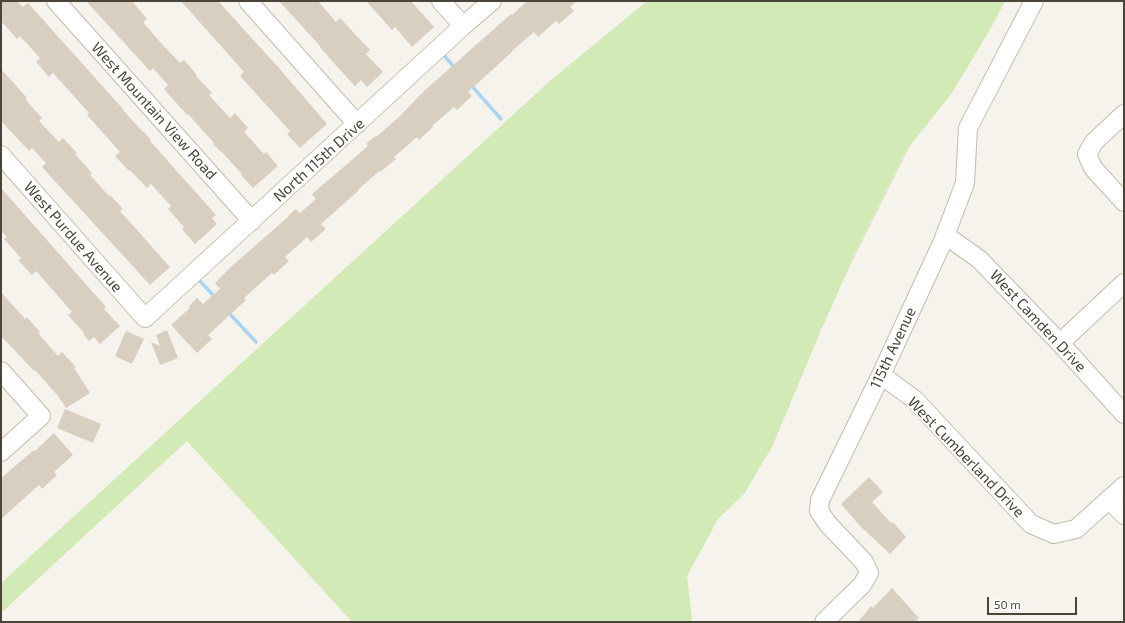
<!DOCTYPE html>
<style>
body{margin:0}
#map{position:relative;width:1125px;height:623px;overflow:hidden;background:#f6f3ec;font-family:"Exo 2",sans-serif}
canvas{display:block}
.frame{position:absolute;inset:0;border:2px solid #4b4439;pointer-events:none}
.scale{position:absolute;left:987px;top:597px;width:90px;height:18px;box-sizing:border-box;border:2px solid #4b4439;border-top:0;padding-left:5px;font-size:12px;line-height:14px;white-space:nowrap;color:#4b4439;-webkit-text-stroke:3px #fff;paint-order:stroke}
</style>
<div id="map">
<canvas width="1125" height="623"></canvas>
<div class="frame"></div>
<div class="scale">50 m</div>
</div>
<script>
const context = document.querySelector('canvas').getContext('2d');
context.lineJoin = 'round';
function paint(path, color) { context.fillStyle = color; context.fill(path, 'evenodd'); }
function stroke(path, color, width, dash) { context.strokeStyle = color; context.lineWidth = width; context.lineCap = dash ? 'butt' : 'round'; context.setLineDash(dash || []); context.stroke(path); }
function drawText(font, color, halo, rows, align = 'center') {
  context.font = font + ' "Exo 2",sans-serif'; context.lineWidth = 3.5; context.setLineDash([]); context.textBaseline = 'middle'; context.strokeStyle = halo; context.fillStyle = color; for (const [text, x, y, turn = 0] of rows) {
    context.save(); context.translate(x, y); context.rotate((+turn || 0) * Math.PI / 180); context.textAlign = isNaN(turn) ? turn : align; if (halo) context.strokeText(text, 0, 0); context.fillText(text, 0, 0); context.restore();
  }
}
const green = new Path2D(`
 M647,1H1005L995,21L952,93L909,147L851,263L822,328L772,447L744,494L718,519L687,576L692,618L691,622H352L187,441L1,613V583L551,80Z`);
const stream = new Path2D(`
 M442,53L455,68
 M470,84L501,119
 M197,278L216,298
 M228,312L256,342`);
const building = new Path2D(`
 M1,1H17L23,7L28,3L123,109V110L143,132V131L151,140L150,141L216,215L212,218L217,224L195,244L182,229L184,227L168,209L171,206L151,184L147,188L130,170L129,171L115,156L120,152L87,115L89,113L53,73L49,77L36,62L40,58L20,36L17,39L1,21Z
 M86,1H132L147,19L143,22L160,42L180,63L184,60L197,75L196,76L212,93L209,95L230,118L235,113L248,128L244,132L264,154L266,152L278,166L253,188L241,175L242,174L222,152H221L213,144L214,143L188,114L187,115L164,89L168,85L153,68L150,71Z
 M181,1H218L279,68L327,124L300,148L287,134L290,131L240,76L244,72Z
 M279,1H318L336,22L340,18L370,50L366,54L383,72L367,87L361,80L355,86L331,60L320,47V46Z
 M366,1H411L434,27L412,47L395,27L392,30Z
 M527,1H577L570,7L574,11L559,24L556,21L538,37L534,32L512,51V52L468,92L472,96L457,110L454,107L432,126L433,127L419,140L417,137L394,157L396,159L380,172L379,171L358,190V191L321,224L326,229L311,242L307,237L285,257L289,261L274,275L272,273L244,298L246,300L208,335L212,339L197,353L171,325L190,308L189,306L197,298L203,304L220,289L215,283L233,265L288,217V216L296,209L300,213L316,199L312,194L368,146L366,144L375,136L376,137L399,117L424,91L511,14L512,15Z
 M1,69L27,98L25,99L42,118L39,121L59,142L63,138L77,153L75,154L92,173L90,175L109,196L110,195L123,209L120,211L170,267L150,285L42,167L46,163L32,148L29,151L1,121Z
 M1,188L106,307L104,309L120,326L100,344L94,337L89,341L83,334L84,333L68,315L72,312L36,271L32,275L18,260L21,258L4,239L7,237L1,231Z
 M1,292L25,319L27,317L40,332L38,333L58,356L62,352L76,367L74,368L90,393L66,408L58,396L35,370L34,371L1,336Z
 M167,330L178,358L160,365L151,342L160,346L156,335Z
 M126,331L144,339L132,364L115,356Z
 M65,409L101,424L93,443L57,428Z
 M54,433L73,455L54,472L57,475L42,489L39,485L1,519V478L34,450L35,451Z
 M869,477L883,492L872,502L891,523L893,522L906,537L890,554L860,526L841,504Z
 M892,588L919,618L915,622H858L871,606L873,608Z`);
const minor = new Path2D(`
 M56,1L252,221
 M248,1L357,124
 M441,1L463,26
 M1124,114L1094,142L1087,154L1093,168L1124,202
 M1,155L145,318L463,26L492,1
 M945,235L979,259L1060,343L1124,414
 M1060,343L1124,283
 M1,371L41,416L1,452
 M881,375L914,399L1031,524L1054,534L1076,529L1124,486
 M1109,499L1124,515
 M824,622L862,585L869,573L864,562L828,524L819,511L820,500L881,375L943,241L965,183L968,128L1034,1`);
const streetNames = [
 ["West Mountain View Road",154,111,48],
 ["North 115th Drive",319,160,-42],
 ["West Purdue Avenue",73,237,49],
 ["West Camden Drive",1038,321,47],
 ["115th Avenue",893,348,-65],
 ["West Cumberland Drive",966,457,46]
];
paint(green, '#d2eab5');
stroke(stream, '#a9d4f2', 3.5);
paint(building, '#d8cfc1');
stroke(minor, '#c2bbae', 20);
stroke(minor, '#fff', 18);
drawText('15px', '#4b4439', '#fff', streetNames);
</script>
